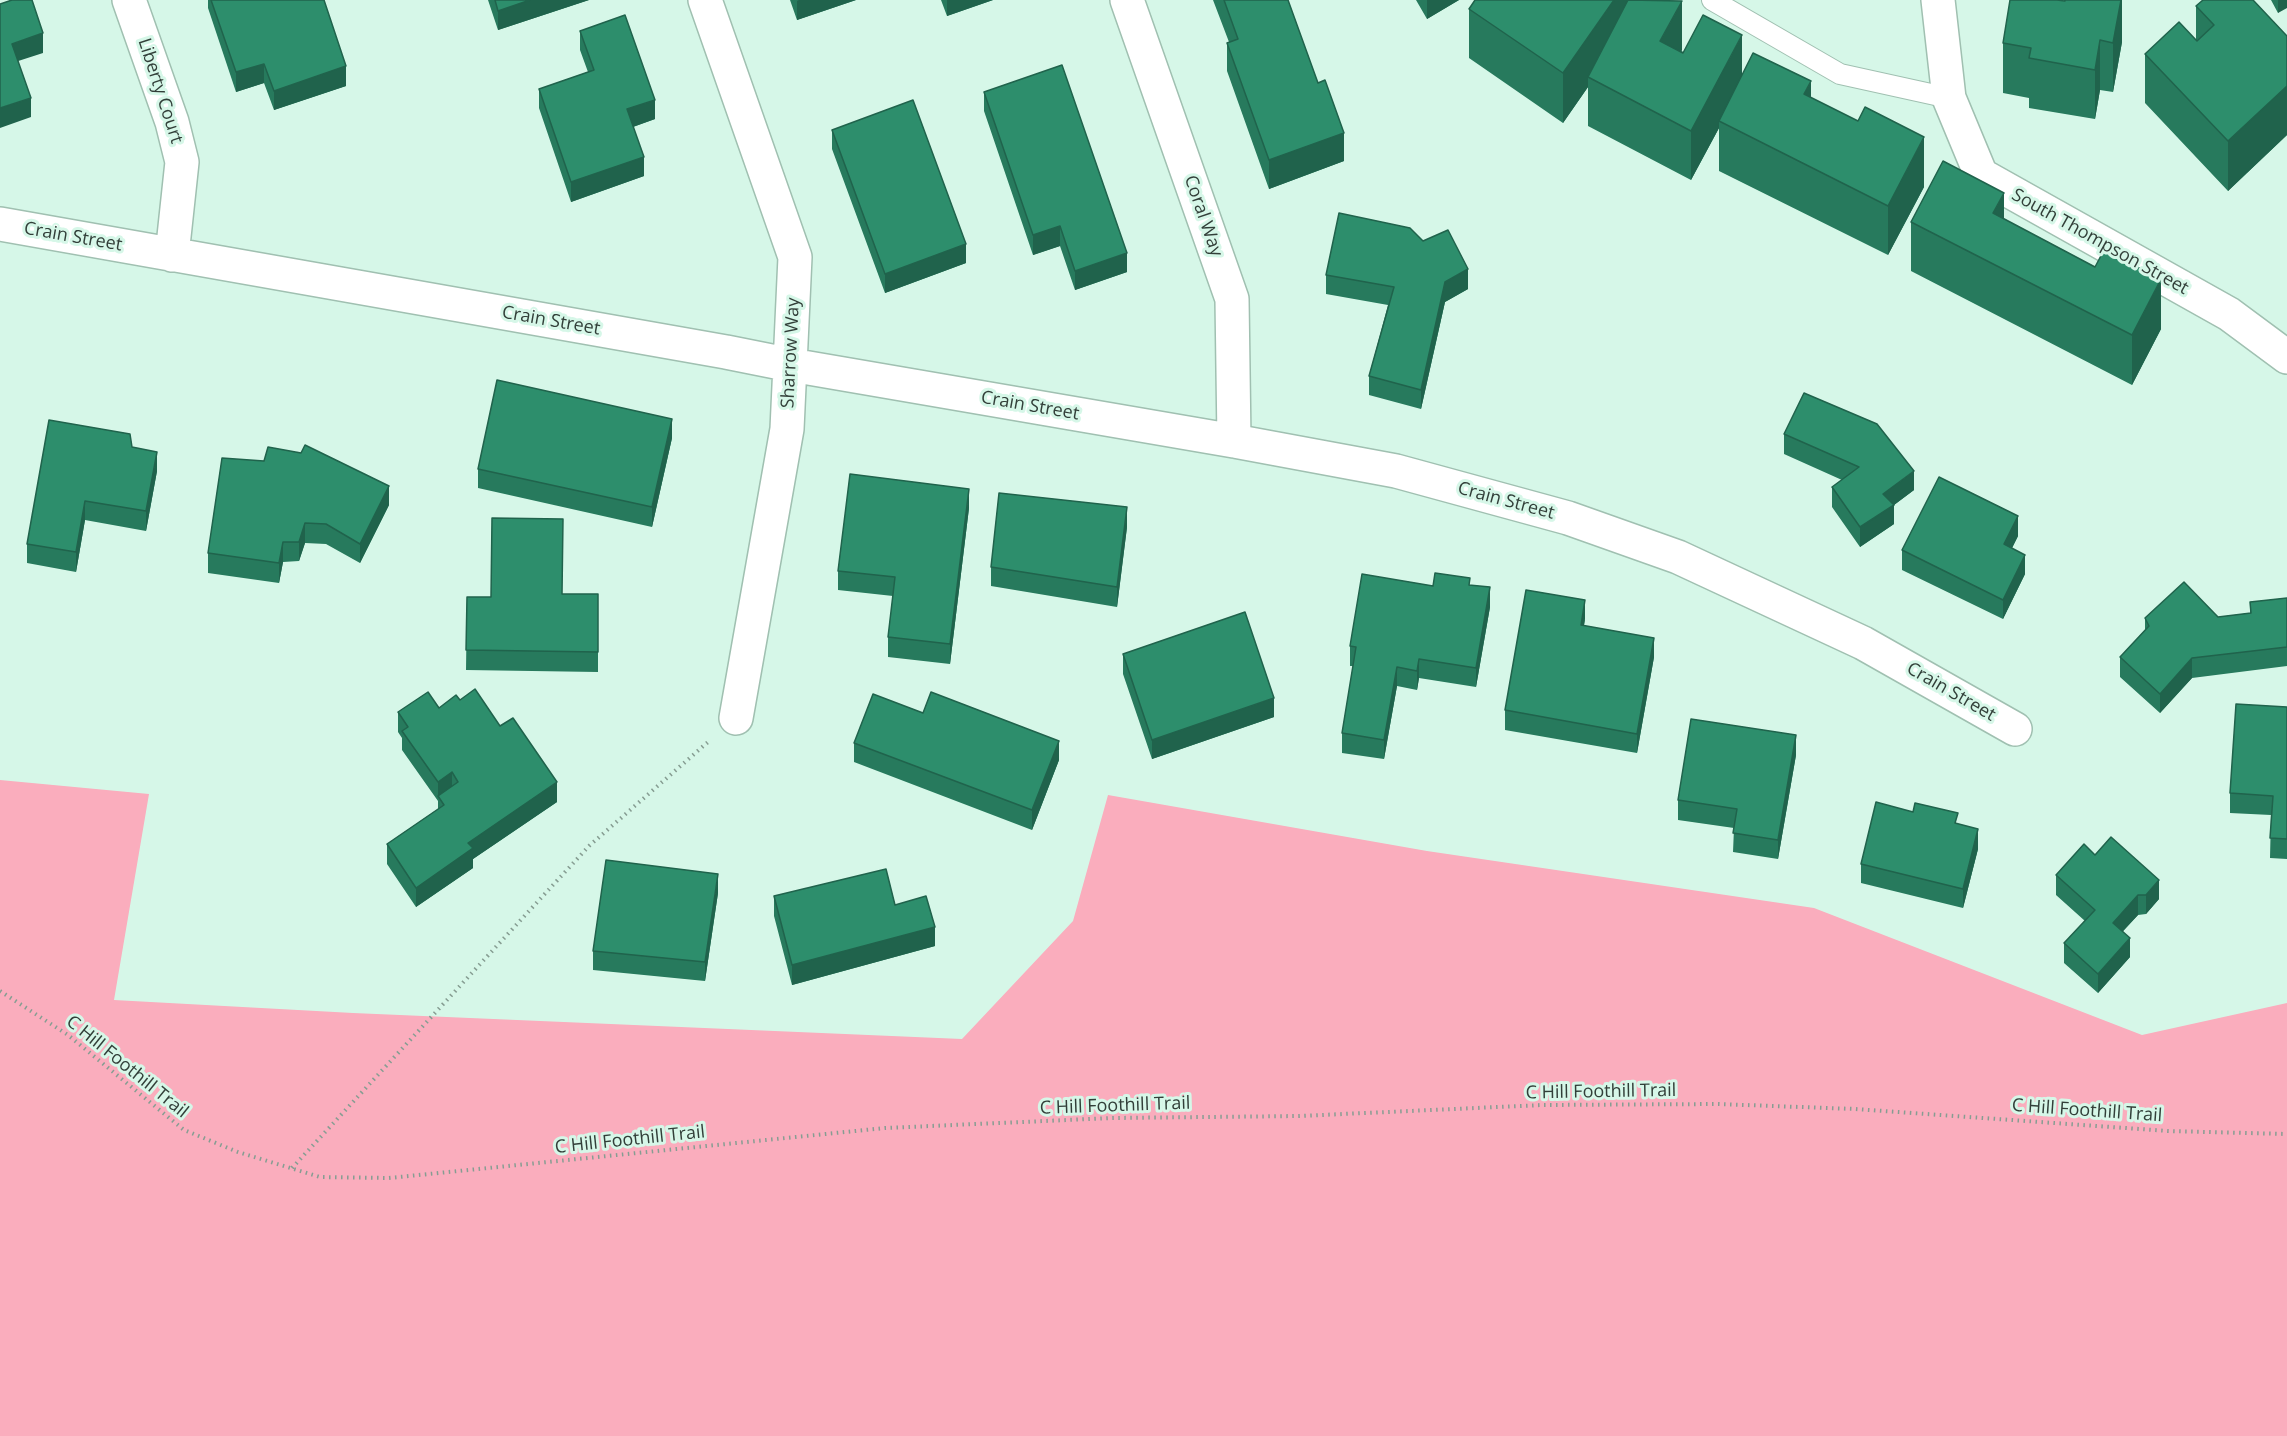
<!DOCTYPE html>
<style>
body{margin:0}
canvas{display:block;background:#d6f7e8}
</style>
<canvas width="2287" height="1436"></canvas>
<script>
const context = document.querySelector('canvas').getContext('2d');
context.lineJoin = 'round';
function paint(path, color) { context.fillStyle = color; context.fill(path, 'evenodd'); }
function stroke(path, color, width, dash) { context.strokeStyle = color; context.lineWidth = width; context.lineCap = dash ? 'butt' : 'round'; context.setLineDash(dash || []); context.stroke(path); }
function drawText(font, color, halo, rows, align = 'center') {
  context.font = font + ' "Open Sans",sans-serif'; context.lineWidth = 6; context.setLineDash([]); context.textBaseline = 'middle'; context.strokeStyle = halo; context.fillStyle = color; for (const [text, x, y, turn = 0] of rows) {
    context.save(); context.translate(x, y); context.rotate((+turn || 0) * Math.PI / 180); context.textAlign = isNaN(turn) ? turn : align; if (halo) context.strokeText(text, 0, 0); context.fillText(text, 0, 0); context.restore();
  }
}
const green = new Path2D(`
 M0,780L149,794L114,1000L353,1013L962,1039L1073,921L1108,795L1427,851L1814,908L2142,1035L2287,1003V1436H0Z`);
const path = new Path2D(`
 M0,991L68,1035L184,1130L238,1152L320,1177L389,1178L885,1128L1113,1118L1299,1116L1542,1105L1718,1104L1855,1109L2168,1131L2287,1134
 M292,1168L589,846L708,742`);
const lane = new Path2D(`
 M1712,0L1840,74L1949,98`);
const street = new Path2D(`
 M129,0L172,122L182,162L172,255
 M705,0L795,257L787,429L736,718
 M1127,0L1232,299L1234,441
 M1938,0L1949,98L1981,175L2229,314L2287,357
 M0,224L726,352L791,365L1234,441L1396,471L1568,518L1678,557L1863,643L2015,729`);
const wall = new Path2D(`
 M208,0H324L346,86L274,110L264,83L236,92L208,8Z
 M488,0H589L498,30Z
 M790,0H856L797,20Z
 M941,0H993L947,16Z
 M1213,0H1288L1318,83L1344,161L1269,189L1227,71V43L1229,42Z
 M1416,0H1459L1427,19Z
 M2122,0V42L2113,92L2100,90L2095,119L2029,108V98L2003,93V43L2065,1Z
 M2271,0H2287L2278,13Z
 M2196,6L2287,36V135L2228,191L2145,103V54L2196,40Z
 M1469,9L1682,50L1681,51L1742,75L1811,97L1924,187L1888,255L1719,171V128L1691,180L1588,126V87L1563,123L1469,58Z
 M580,31L655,119L633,127L644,176L571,202L539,108V89L588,72L580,50Z
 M984,92L1127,272L1075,290L1060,246L1033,255L984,111Z
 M832,130L966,263L885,293L832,149Z
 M2004,219L2161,329L2132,385L1911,271V222Z
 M1326,275L1468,289L1445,302L1421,409L1369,395V376L1388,305L1326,294Z
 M1784,434L1914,490L1894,505V524L1860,547L1832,507V487L1842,480L1784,454Z
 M672,438L652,527L478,488V469Z
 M132,447L157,471L146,531L85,520L76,572L27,563V544Z
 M222,458L389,505L360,563L326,544L305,543L299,561L283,562L279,583L208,573V553Z
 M969,508L950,664L888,657V637L893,596L838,590V571Z
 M1127,527L1117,607L991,586V567Z
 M2018,536L2012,548L2025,574L2003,619L1902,570V550Z
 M1470,585L1490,607L1476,687L1419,678L1417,690L1397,686L1384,759L1342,753V733L1353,666H1350V646L1433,586Z
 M562,594H598V672L466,670L467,597H491Z
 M2287,598V666L2192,678L2160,713L2120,677V657L2145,630V618L2218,617L2250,613V602Z
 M1585,619L1584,625L1654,657L1637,753L1505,730V710Z
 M1123,654L1274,717L1152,759L1123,674Z
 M460,700L500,726L557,802L473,859V868L416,907L387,864V844L438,809V801L402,750V738L398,732V712L439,708Z
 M2287,707V859L2270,858L2271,815L2230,813V793Z
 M923,713L1059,760L1032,830L854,762V743Z
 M1796,755L1778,859L1733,852L1734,828L1678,820V800Z
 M1958,824L1978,849L1963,908L1861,883V864Z
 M2095,855L2159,899L2146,914L2138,915L2123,931L2130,957L2098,993L2064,963V943L2085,921L2056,895V875Z
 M718,893L705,981L593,970V951Z
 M774,896L895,905L935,946L792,985L774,916Z`);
const shadedWall = new Path2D(`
 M530,0H589L498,30V11Z
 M799,0H856L797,20V1Z
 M947,0H993L947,16Z
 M1427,0H1459L1427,19Z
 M1614,0H1629L1588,77V87L1563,123V73Z
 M2121,0H2122V42L2113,92V43Z
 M2278,0H2287V8L2278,13Z
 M1682,1V50L1660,90V41Z
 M43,33V53L12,63V44Z
 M1742,35V85L1719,121V128L1691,180V131Z
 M2100,40V90L2095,119V70Z
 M264,64V83L236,92V72Z
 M346,66V86L274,110V91Z
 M1811,81V131L1804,94Z
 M2287,86V135L2228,191V141Z
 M31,98V117L0,128V108Z
 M655,100V119L627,129V109Z
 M1344,133V161L1269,189V160Z
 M1924,137V187L1888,255V206Z
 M644,157V176L571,202V182Z
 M2004,193V242L1993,213Z
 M1060,226V246L1033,255V235Z
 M966,244V263L885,293V274Z
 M1127,253V272L1075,290V271Z
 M1468,269V289L1445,302L1421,409V390L1445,282Z
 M2161,279V329L2132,385V335Z
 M672,419V438L652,527V507Z
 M157,452V471L146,531V511Z
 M1914,471V490L1894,505V524L1860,547V527L1883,494Z
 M389,486V505L360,563V544Z
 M969,489V508L950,664V644Z
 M85,501V520L76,572V552Z
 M1127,507V527L1117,607V587Z
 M2018,516V536L2004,564V544Z
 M305,523V543L299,561V542Z
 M283,542V562L279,583V563Z
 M2025,555V574L2003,619V600Z
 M1490,587V607L1476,687V668Z
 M1585,600V619L1581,644V625Z
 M1654,638V657L1637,753V734Z
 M2192,658V678L2160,713V694Z
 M1419,659V678L1417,690V671Z
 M1397,667V686L1384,759V740Z
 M1274,698V717L1152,759V740Z
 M1796,735V755L1778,859V840Z
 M1059,741V760L1032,830V810Z
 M452,772V791L438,796V801V782Z
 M557,782V802L473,859V868L416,907V888L468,843Z
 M1978,829V849L1963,908V889Z
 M718,874V893L705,981V962Z
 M2159,880V899L2146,914V895Z
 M2138,895V915L2113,942V923Z
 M935,927V946L792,985V965Z
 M2130,938V957L2098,993V974Z`);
const building = new Path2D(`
 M12,0H32L43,33L12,44L31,98L0,108V4Z
 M211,0H324L346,66L274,91L264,64L236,72Z
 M495,0H530L498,11Z
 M1224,0H1288L1318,83L1325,80L1344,133L1269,160L1227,43L1238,39Z
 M1475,0H1614L1563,73L1469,9Z
 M1628,0L1682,1L1660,41L1683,53L1703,15L1742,35L1691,131L1588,77Z
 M2010,0H2057L2065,1V0H2121L2113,43L2100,40L2095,70L2029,58L2031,48L2003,43Z
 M2203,0H2253L2287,36V86L2228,141L2145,54L2179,22L2197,41L2214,25L2196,6Z
 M625,15L655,100L627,109L644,157L571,182L539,89L594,70L580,31Z
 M1753,53L1811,81L1804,94L1858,121L1865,107L1924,137L1888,206L1719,121Z
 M1062,65L1127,253L1075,271L1060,226L1033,235L984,92Z
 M913,100L966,244L885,274L832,130Z
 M1943,161L2004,193L1993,213L2095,267L2104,250L2161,279L2132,335L1911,222Z
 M1339,213L1410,228L1423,241L1448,230L1468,269L1445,282L1421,390L1369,376L1394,287L1326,275Z
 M497,380L672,419L652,507L478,469Z
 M1804,393L1877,424L1914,471L1883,494L1894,505L1860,527L1832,487L1859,467L1784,434Z
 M49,420L130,434L132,447L157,452L146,511L85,501L76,552L27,544Z
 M305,445L389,486L360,544L326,524L305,523L299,542H283L279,563L208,553L222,458L264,461L268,447L301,453Z
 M850,474L969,489L950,644L888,637L895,577L838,571Z
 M1939,477L2018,516L2004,544L2025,555L2003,600L1902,550Z
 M999,493L1127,507L1117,587L991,567Z
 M492,518L563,519L562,594H598V652L466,650L467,597H491Z
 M1435,573L1470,578L1469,585L1490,587L1476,668L1419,659L1417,671L1397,667L1384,740L1342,733L1356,647L1350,646L1362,574L1433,586Z
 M2184,582L2218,617L2251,613L2250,602L2287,598V647L2192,658L2160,694L2120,657L2149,626L2145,618Z
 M1526,590L1585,600L1581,625L1654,638L1637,734L1505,710Z
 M1245,612L1274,698L1152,740L1123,654Z
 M475,689L500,726L513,718L557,782L468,843L473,848L416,888L387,844L444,805L438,796L458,782L452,772L438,782L402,731L408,727L398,712L428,692L439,708L456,695L460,700Z
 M931,692L1059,741L1032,810L854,743L873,694L923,713Z
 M2236,704L2287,707V839L2270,838L2273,796L2230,793Z
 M1691,719L1796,735L1778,840L1733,833L1737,809L1678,800Z
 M1876,802L1913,812L1915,803L1958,813L1955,823L1978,829L1963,889L1861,864Z
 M2111,837L2159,880L2146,895H2138L2113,923L2130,938L2098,974L2064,943L2095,910L2056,875L2084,844L2095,855Z
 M606,860L718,874L705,962L593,951Z
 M886,869L895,905L926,896L935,927L792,965L774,896Z`);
const streetNames = [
 ["Liberty Court",160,91,72],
 ["Coral Way",1203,216,71],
 ["Crain Street",73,237,10],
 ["South Thompson Street",2100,242,29],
 ["Crain Street",551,321,10],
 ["Sharrow Way",791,353,-87],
 ["Crain Street",1030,406,10],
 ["Crain Street",1506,501,15],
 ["Crain Street",1951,692,30],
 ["C Hill Foothill Trail",127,1067,39],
 ["C Hill Foothill Trail",1601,1092,-1],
 ["C Hill Foothill Trail",1115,1106,-2],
 ["C Hill Foothill Trail",2087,1111,4],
 ["C Hill Foothill Trail",630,1140,-6]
];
paint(green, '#faadbd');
stroke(lane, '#a0c0b1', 22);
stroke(street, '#a0c0b1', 36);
stroke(path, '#869d92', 4, [1.5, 4.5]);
stroke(lane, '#fff', 20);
stroke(street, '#fff', 33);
paint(wall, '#277a5d');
paint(shadedWall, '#20634c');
paint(building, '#2d8e6c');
stroke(building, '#20634c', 1.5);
drawText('18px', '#323f39', '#d6f7e8', streetNames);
</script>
